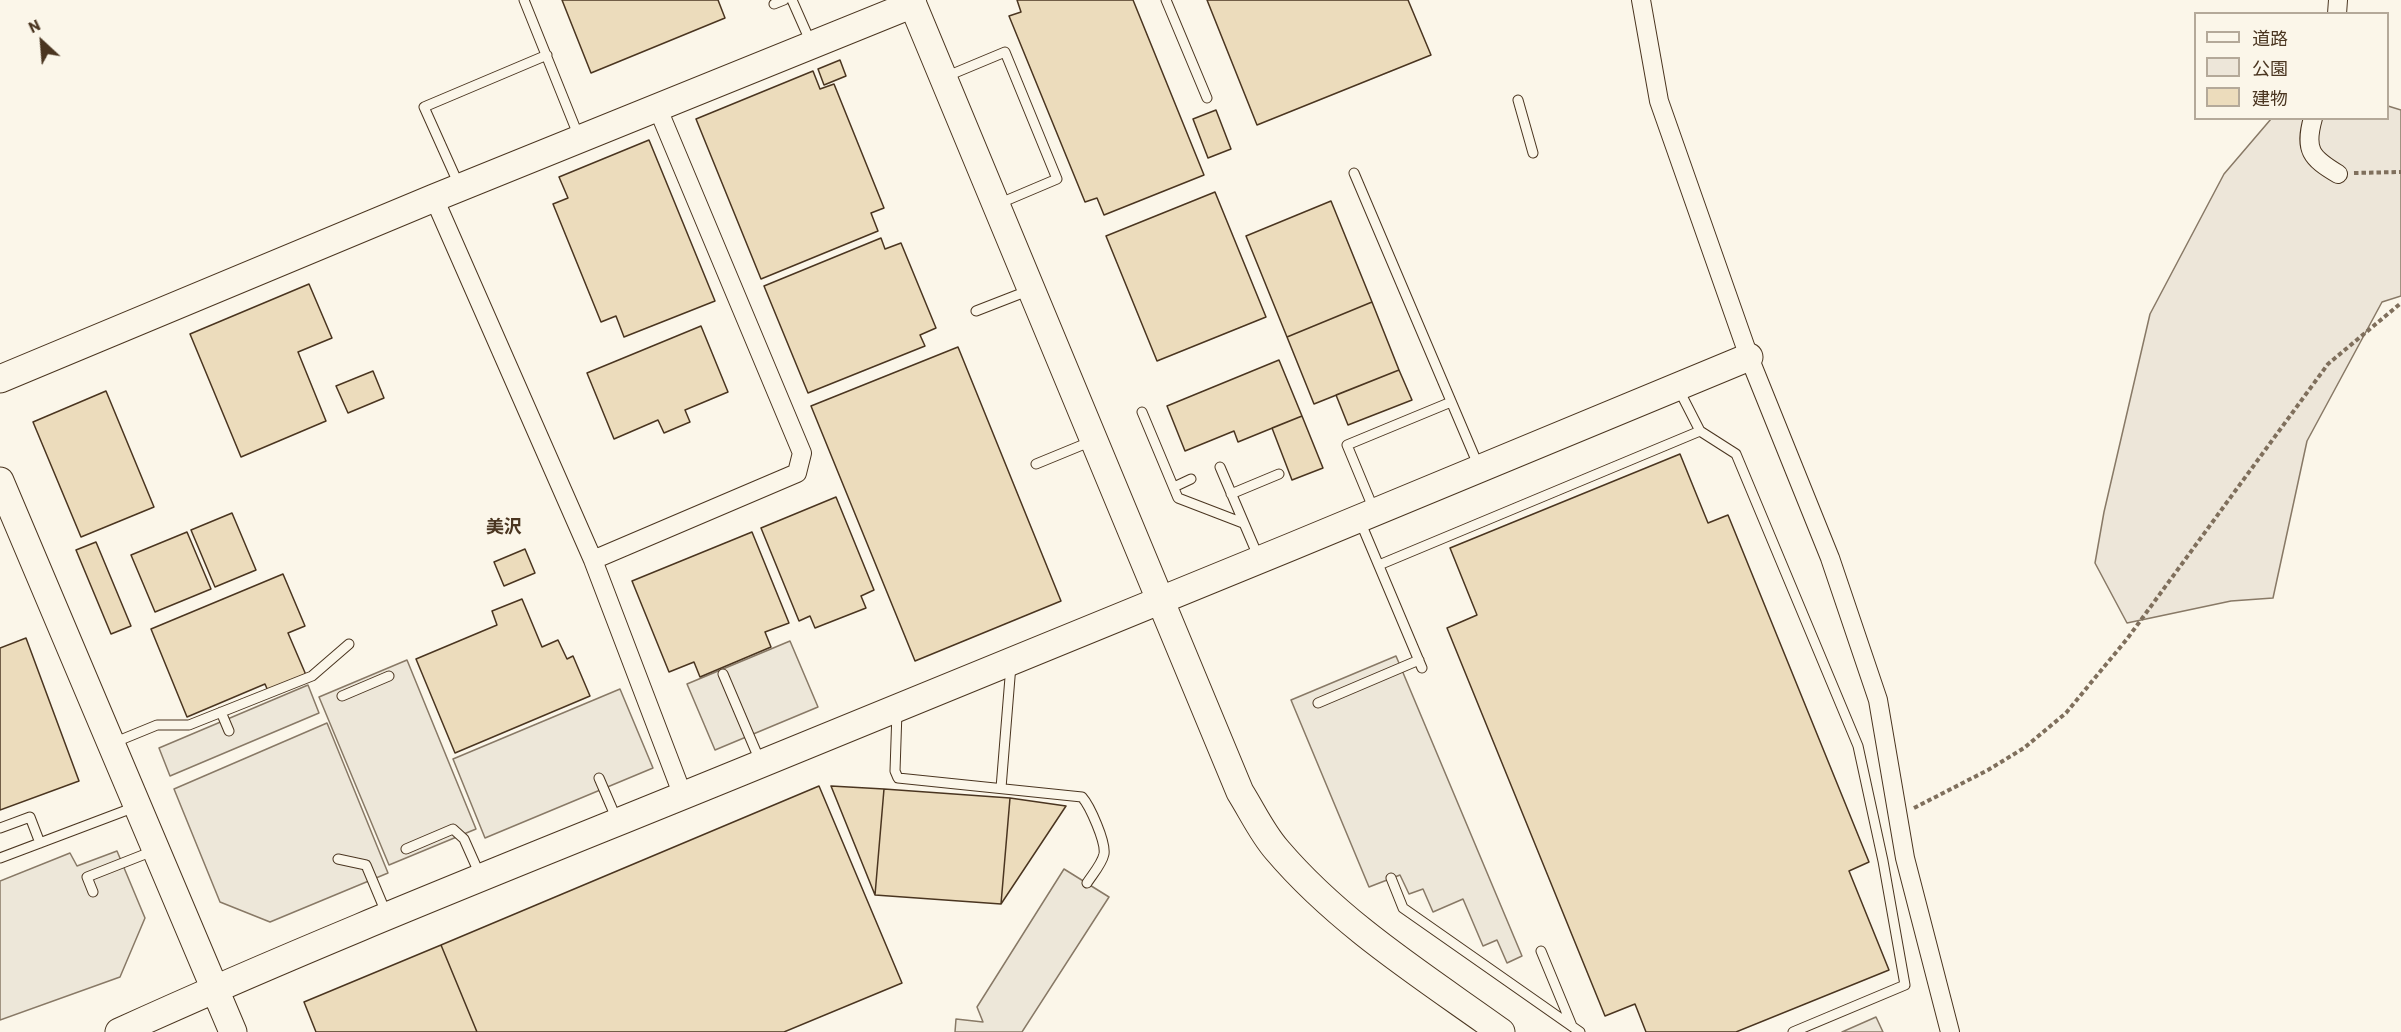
<!DOCTYPE html>
<meta charset="utf-8">
<style>
body{margin:0}
#map{position:relative;width:2401px;height:1032px;overflow:hidden;background:#fbf6e9;font-family:Barlow,"Noto Sans JP",sans-serif}
canvas{display:block}
.legend{position:absolute;left:2194px;top:12px;width:195px;height:108px;box-sizing:border-box;background:#fbf6e9;border:2px solid #b4a999;margin:0;padding:8px 10px;list-style:none;font-size:18px;color:#4a3520}
.legend li{display:flex;align-items:center;gap:12px;height:30px}
.legend b{width:30px;border:2px solid #b4a999}
.north{position:absolute;left:12px;top:12px;width:60px;height:60px;-webkit-text-stroke:4px #fbf6e9;paint-order:stroke;rotate:334deg;font-size:16px;font-weight:700;line-height:24px;text-align:center;color:#4a3520}
.north::after{content:'';display:block;margin:auto;width:21px;height:27px;background:#4a3520;clip-path:polygon(50% 0,100% 100%,50% 72%,0 100%)}
</style>
<div id="map">
<canvas width="2401" height="1032"></canvas>
<ul class="legend">
<li><b style="height:8px;background:#fbf6e9"></b>道路</li>
<li><b style="height:16px;background:#ede6d9"></b>公園</li>
<li><b style="height:16px;background:#ecdcbc"></b>建物</li>
</ul>
<div class="north">N</div>
</div>
<script>
const context = document.querySelector('canvas').getContext('2d');
context.lineJoin = 'round';
function paint(path, color) { context.fillStyle = color; context.fill(path, 'evenodd'); }
function stroke(path, color, width, dash) { context.strokeStyle = color; context.lineWidth = width; context.lineCap = dash ? 'butt' : 'round'; context.setLineDash(dash || []); context.stroke(path); }
function drawText(font, color, halo, rows, align = 'center') {
  context.font = font + ' Barlow,"Noto Sans JP",sans-serif'; context.lineWidth = 4.5; context.setLineDash([]); context.textBaseline = 'middle'; context.strokeStyle = halo; context.fillStyle = color; for (const [text, x, y, turn = 0] of rows) {
    context.save(); context.translate(x, y); context.rotate((+turn || 0) * Math.PI / 180); context.textAlign = isNaN(turn) ? turn : align; if (halo) context.strokeText(text, 0, 0); context.fillText(text, 0, 0); context.restore();
  }
}
const green = new Path2D(`
 M2388,106L2401,110V296L2382,302L2307,441L2273,598L2231,601L2127,623L2095,563L2104,512L2150,314L2224,174L2271,119L2388,118Z`);
const parking = new Path2D(`
 M790,641L818,707L715,750L687,684Z
 M1396,656L1522,956L1507,963L1497,940L1483,946L1463,899L1433,912L1423,889L1409,894L1400,875L1369,887L1291,700Z
 M407,660L476,829L389,865L319,697Z
 M308,685L319,713L170,776L159,748Z
 M620,689L653,768L485,838L453,759Z
 M327,723L388,873L270,922L220,902L174,789Z
 M117,851L145,918L120,977L0,1020V881L70,853L77,866Z
 M1064,869L1109,897L1022,1032H955L956,1019L983,1022L977,1007Z
 M1876,1017L1883,1032H1842Z`);
const building = new Path2D(`
 M562,0H718L725,18L591,73Z
 M1017,0H1133L1204,175L1104,215L1097,198L1085,202L1009,16L1021,12Z
 M1207,0H1408L1431,55L1257,125Z
 M840,60L846,76L824,85L818,69Z
 M813,71L820,89L834,84L884,208L871,213L878,231L761,279L696,119Z
 M1216,110L1231,149L1208,158L1193,119Z
 M649,140L715,301L624,337L616,316L601,322L553,204L568,198L559,177Z
 M1215,192L1266,317L1157,361L1106,236Z
 M1331,201L1372,302L1287,337L1246,236Z
 M881,238L885,249L901,243L936,328L920,335L925,346L808,393L764,286Z
 M309,284L332,338L298,352L326,421L241,457L190,334Z
 M1372,302L1399,370L1314,404L1287,337Z
 M701,326L728,392L685,410L690,422L664,433L658,420L614,439L587,373Z
 M958,347L1061,601L915,661L811,406Z
 M1279,360L1302,416L1238,442L1234,431L1185,451L1167,406Z
 M1399,370L1412,400L1348,425L1336,395Z
 M373,371L384,398L348,413L336,386Z
 M106,391L154,507L81,537L33,422Z
 M1302,416L1323,468L1292,480L1272,428Z
 M1680,454L1708,523L1728,515L1869,862L1849,871L1889,970L1736,1032H1646L1635,1004L1605,1016L1447,628L1477,615L1450,548Z
 M836,497L874,590L861,596L866,608L815,628L810,616L799,621L761,528Z
 M232,513L256,570L215,587L191,530Z
 M187,532L211,589L155,612L131,555Z
 M752,532L789,623L765,632L771,647L700,677L694,662L669,672L632,581Z
 M96,542L131,626L111,634L76,550Z
 M525,549L535,573L504,586L494,562Z
 M283,574L305,626L288,633L306,675L268,691L265,684L187,717L151,629Z
 M522,599L542,647L558,640L567,659L573,656L590,696L455,753L416,659L497,625L492,611Z
 M26,638L79,781L0,810V648Z
 M819,786L902,983L784,1032H477L441,945Z
 M831,786L884,789L875,895Z
 M884,789L1010,798L1001,904L875,895Z
 M1010,798L1066,806L1001,904Z
 M441,945L477,1032H316L304,1002Z`);
const path = new Path2D(`
 M2354,173L2401,172
 M1914,808L1988,770L2024,748L2066,713L2127,639L2328,364L2401,303`);
const lane = new Path2D(`
 M524,0L579,137
 M792,0L811,43
 M1166,0L1207,98
 M774,4L784,0
 M945,77L1005,52L1057,179L998,204
 M1518,100L1533,153
 M1354,173L1479,467
 M459,185L424,107L547,55
 M976,311L1030,290
 M1678,388L1700,431L1736,454L1858,746L1883,861L1905,985L1793,1032
 M1142,412L1178,498L1243,523
 M1036,464L1092,441
 M1220,467L1258,556
 M1174,487L1191,479
 M1231,494L1279,474
 M1374,510L1347,445L1451,402
 M1360,521L1422,668
 M1379,565L1700,431
 M723,674L760,761
 M342,696L389,676
 M1318,703L1419,660
 M897,711L895,771L898,778L1082,797C1090,806 1106,842 1104,854C1102,864 1092,875 1087,883
 M221,712L229,731
 M113,743L157,725H189L312,676L349,644
 M599,778L617,820
 M1001,788L1011,665
 M0,828L30,817L40,843
 M406,849L453,829L464,839L480,875
 M0,858L135,807
 M338,859L366,865L387,915
 M1391,878L1403,908L1580,1032
 M93,892L87,877L153,851
 M1541,951L1572,1026`);
const street = new Path2D(`
 M1641,0L1659,101L1749,357L1830,558L1878,700L1905,858L1950,1032
 M2337,14L2338,0
 M2313,118C2304,150 2311,158 2338,174
 M434,198L593,560L683,796
 M593,560L797,473L802,453L658,109`);
const secondary = new Path2D(`
 M911,0L1240,792C1252,811 1262,833 1277,850C1340,924 1423,976 1501,1032
 M0,379L434,198L913,4
 M0,481L233,1032
 M119,1032C323,939 533,857 741,772C1077,635 1414,497 1749,357`);
const quarterNames = [
 ["美沢",504,527]
];
paint(green, '#ede6d9');
stroke(green, '#887966', 1.5);
paint(parking, '#ede7d9');
stroke(parking, '#887966', 1.5);
paint(building, '#ecdcbc');
stroke(building, '#4a3520', 1.5);
stroke(lane, '#4a3520', 11);
stroke(street, '#4a3520', 20);
stroke(secondary, '#4a3520', 29);
stroke(path, '#7f6f5c', 4, [4.5, 3]);
stroke(lane, '#fbf6e9', 9);
stroke(street, '#fbf6e9', 18);
stroke(secondary, '#fbf6e9', 27);
drawText('bold 18px', '#4a3520', '#fbf6e9', quarterNames);
</script>
